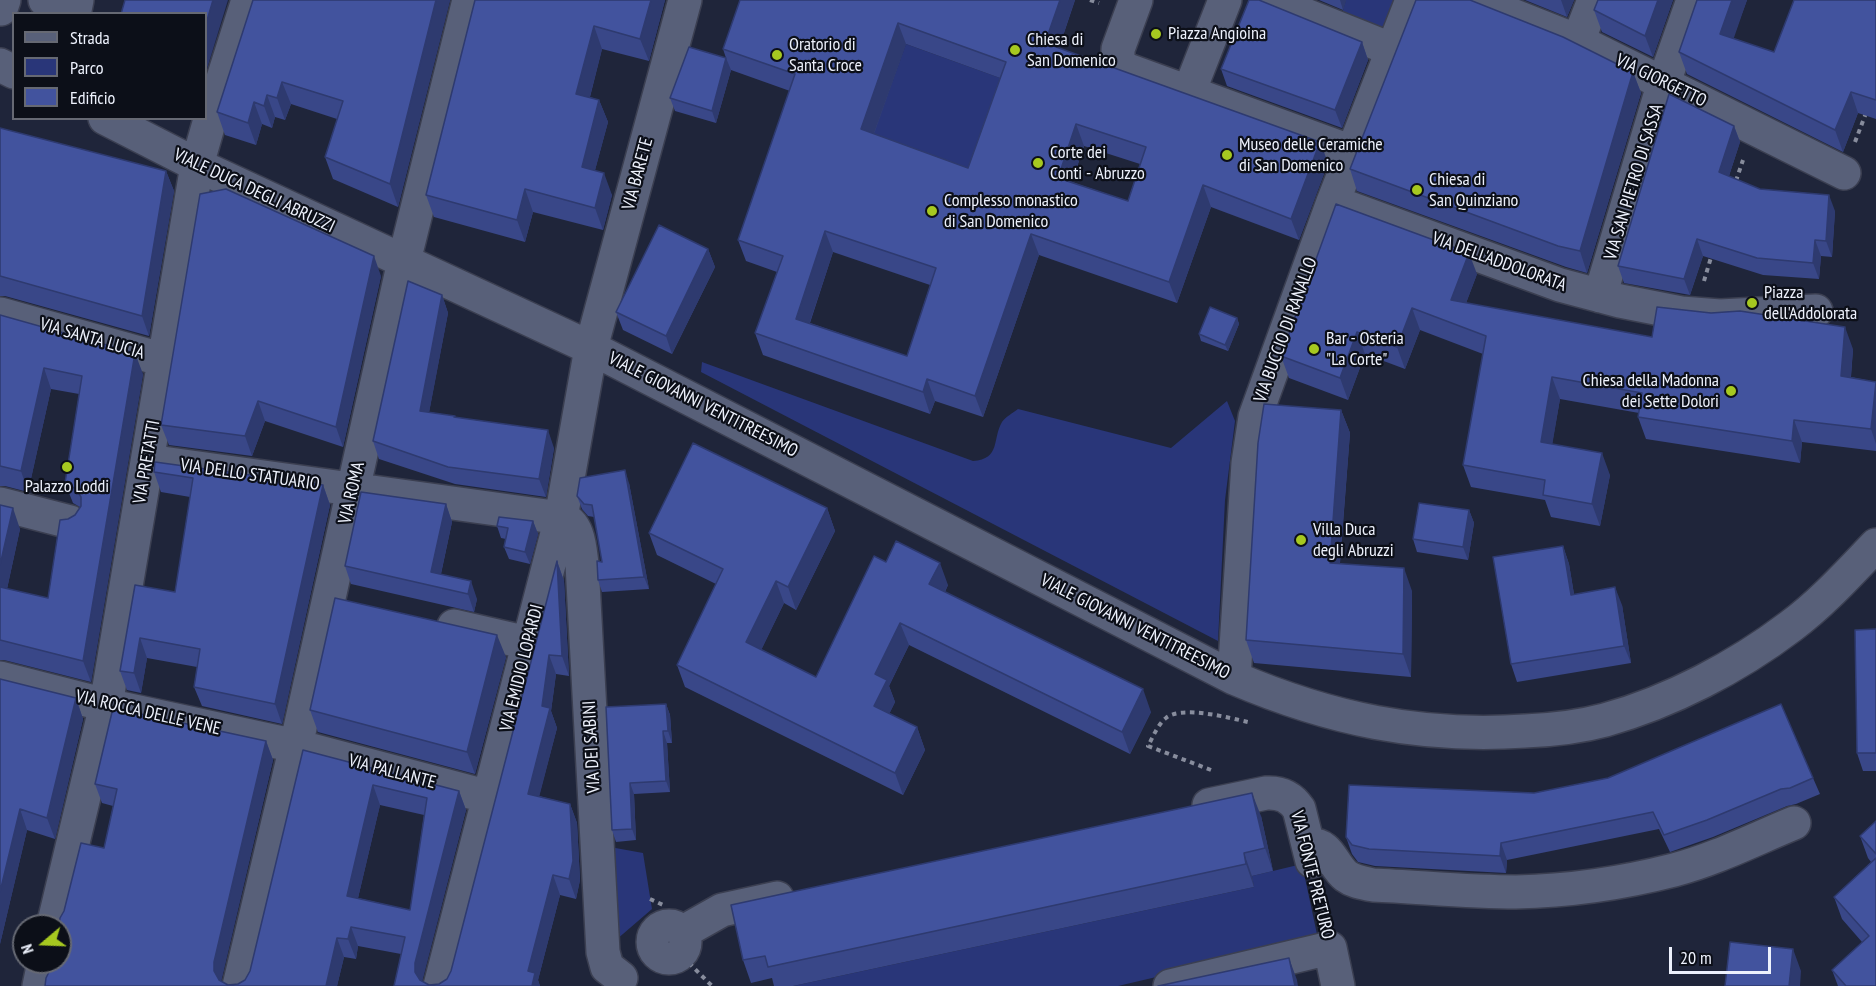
<!DOCTYPE html>
<style>
body{margin:0}
#map{position:relative;width:1876px;height:986px;overflow:hidden;background:#1f253a;font-family:"PT Sans Narrow",sans-serif}
canvas{display:block}
.legend{position:absolute;left:12px;top:12px;width:195px;height:108px;box-sizing:border-box;background:#0c0f18;border:2px solid #666973;margin:0;padding:8px 10px;list-style:none;font-size:18px;color:#edf1fc}
.legend li{display:flex;align-items:center;gap:12px;height:30px}
.legend b{width:30px;border:2px solid #666973}
.north{position:absolute;left:12px;top:914px;width:60px;height:60px;box-sizing:border-box;background:#0c0f18;border:2px solid #666973;border-radius:50%;rotate:251deg;font-size:16px;font-weight:700;line-height:24px;text-align:center;color:#edf1fc}
.north::after{content:'';display:block;margin:auto;width:21px;height:27px;background:#a6c820;clip-path:polygon(50% 0,100% 100%,50% 72%,0 100%)}
.scale{position:absolute;left:1669px;top:947px;width:102px;height:27px;box-sizing:border-box;border:3px solid #edf1fc;border-top:0;padding-left:8px;font-size:18px;line-height:21px;white-space:nowrap;color:#edf1fc;-webkit-text-stroke:4px #0c0f18;paint-order:stroke}
</style>
<div id="map">
<canvas width="1876" height="986"></canvas>
<ul class="legend">
<li><b style="height:8px;background:#586079"></b>Strada</li>
<li><b style="height:16px;background:#293679"></b>Parco</li>
<li><b style="height:16px;background:#42539e"></b>Edificio</li>
</ul>
<div class="north">N</div>
<div class="scale">20 m</div>
</div>
<script>
const context = document.querySelector('canvas').getContext('2d');
context.lineJoin = 'round';
function paint(path, color) { context.fillStyle = color; context.fill(path, 'evenodd'); }
function stroke(path, color, width, dash) { context.strokeStyle = color; context.lineWidth = width; context.lineCap = dash ? 'butt' : 'round'; context.setLineDash(dash || []); context.stroke(path); }
function drawText(font, color, halo, rows, align = 'center') {
  context.font = font + ' "PT Sans Narrow",sans-serif'; context.lineWidth = 4.5; context.setLineDash([]); context.textBaseline = 'middle'; context.strokeStyle = halo; context.fillStyle = color; for (const [text, x, y, turn = 0] of rows) {
    context.save(); context.translate(x, y); context.rotate((+turn || 0) * Math.PI / 180); context.textAlign = isNaN(turn) ? turn : align; if (halo) context.strokeText(text, 0, 0); context.fillText(text, 0, 0); context.restore();
  }
}
const green = new Path2D(`
 M1346,0H1400L1385,38L1340,20Z
 M906,44L1014,83L976,189L868,150Z
 M702,362L973,461C1001,459 992,439 1002,422C1005,417 1013,413 1018,409L1171,448L1227,401L1235,421L1225,500L1218,641L701,372Z
 M610,847L643,853L652,909L616,940Z
 M1302,864L1318,939L1118,986H793L1254,887L1252,876Z`);
const path = new Path2D(`
 M1090,0L1099,3
 M1855,142L1866,113
 M1736,181L1743,160
 M1704,281L1712,254
 M1211,770L1148,746C1153,737 1158,724 1166,718C1181,705 1230,718 1248,722
 M650,899L663,905
 M1320,899L1323,915
 M689,963L712,986`);
const minor = new Path2D(`
 M45,0L75,10L77,0
 M1136,0L1118,49V62L1125,69L1352,152
 M1268,0L1393,50
 M1474,0L1578,41L1844,173
 M1,9L4,0
 M1578,41L1594,0
 M0,65L14,72
 M1189,92L1225,0
 M105,118L197,165L591,348L1234,678C1330,719 1420,738 1525,731C1552,730 1579,727 1605,720C1670,702 1737,667 1791,626C1822,603 1849,573 1876,545
 M1333,202L1560,285L1620,301L1681,313L1720,316L1816,311
 M1600,296L1664,82L1693,0
 M0,314L164,360
 M148,461L561,518C579,523 580,548 582,564L603,952L607,967L621,978
 M0,504L70,522
 M454,626L528,643
 M0,678L106,705L296,746L489,797
 M1234,678L1248,463L1255,417L1333,202L1412,0
 M1209,805L1266,793C1281,792 1291,797 1299,809L1312,861
 M1308,845C1330,842 1332,865 1346,876C1354,882 1364,883 1373,885C1420,887 1468,892 1516,892C1568,891 1623,883 1674,870C1716,859 1755,839 1794,823
 M653 942a16 16 0 1 1 32 0a16 16 0 1 1-32 0Z
 M53,926L106,705L197,165L211,116L248,0
 M683,932L722,910L777,898
 M39,986L44,962
 M239,986L296,746L404,261L469,0
 M440,986L561,518L591,348L685,0
 M1170,986L1330,948L1338,986`);
const wall = new Path2D(`
 M253,0H450L398,207L333,179L325,157L337,119L291,104L285,120L275,117L272,128L262,124L256,145L225,135L217,112Z
 M475,0H665L649,61L602,49L590,97L599,100L608,122L595,170L612,195L603,230L533,212L525,242L434,217L426,195Z
 M740,0H1075L1059,48L1320,142L1328,163L1299,240L1211,207L1177,303L1039,255L983,417L935,401L930,414L763,355L755,333L777,272L746,261L738,240L790,91L731,70L716,123L675,111L670,98L726,58L723,49ZM906,44L1000,78L968,168L874,134ZM1084,146L1140,164L1128,201L1072,182ZM833,252L930,285L907,356L810,323Z
 M1319,0H1346L1343,10Z
 M1525,0H1574L1567,17Z
 M1598,0H1673L1653,57L1602,32L1594,10Z
 M1697,0H1747L1733,38L1774,52L1876,0V119L1858,113L1843,152L1687,74L1679,52Z
 M1362,42L1368,60L1342,128L1227,86L1221,69Z
 M1633,72L1641,93L1587,273L1566,267L1357,191L1350,169Z
 M1734,126L1740,142L1729,176L1760,189L1835,211L1832,257L1821,256L1819,279L1763,275L1703,256L1690,295L1624,283L1618,266Z
 M0,128L166,171L174,191L149,336L5,296H0Z
 M708,249L715,267L672,354L623,330L616,312Z
 M1477,274L1466,303L1652,337L1853,349L1851,377L1876,382V451L1802,442L1800,463L1646,439L1638,417L1639,413L1560,399L1552,444L1610,475L1600,526L1551,517L1545,500L1471,487L1463,465L1483,354L1420,330L1405,369L1365,354L1348,400L1289,378L1281,356Z
 M381,276L343,447L265,421L252,456L169,445L161,425Z
 M442,295L448,313L429,412L455,416V418L554,448L546,497L455,484L379,459L373,441Z
 M0,315L143,374L91,682L4,660H0V505L20,529L7,589L48,598L68,519L75,515L80,507L73,503L65,483L79,394L51,389L28,492L5,486H0Z
 M1237,318L1239,324L1228,351L1201,341L1199,334Z
 M1341,410L1350,433L1340,563L1412,591L1411,677L1254,663L1246,640Z
 M154,472L323,485L330,505L282,724L202,706L194,687L197,667L147,658L141,693L127,690L120,671L135,585L175,592L190,497L161,492Z
 M629,483L649,589L602,592L598,580L602,562L594,517L588,516L582,509L577,496Z
 M446,504L452,522L441,574L477,599L474,612L351,584L345,566Z
 M827,508L835,531L796,610L784,603L761,650L816,677L886,562L948,585L945,592L1151,712L1130,754L909,645L889,686L895,702L889,714L917,727L925,750L903,795L685,687L677,665L716,584L657,555L649,533Z
 M1469,510L1474,523L1468,560L1417,552L1413,539Z
 M533,521L538,534L530,564L509,559L504,547L506,539L501,538L497,526Z
 M1563,546L1569,564L1574,594L1622,605L1631,663L1517,682L1511,664Z
 M557,561L564,581L569,676L556,674L551,711L557,728L539,796L570,804L577,823L580,880L576,899L560,895L538,980L540,986H394L401,954L358,946L356,959L344,957L337,986H45L46,978L50,970L52,962H60V926H59L60,918L64,911L81,843L104,848L113,806L102,803L95,784L113,708L266,741L273,760L221,981L228,985L238,984L245,980L250,971L303,750L459,791L466,810L422,981L429,985L439,984L447,979L451,971ZM380,805L424,815L410,910L358,898Z
 M1876,629V771H1863L1857,753Z
 M506,657L475,774L318,732L310,710Z
 M0,679L76,698L83,719L55,839L27,830L0,944Z
 M666,704L670,715L672,743H667L670,792L634,794L636,840L616,842L612,830L606,707Z
 M1813,778L1820,794L1796,804L1787,806L1713,837L1670,852L1659,829L1507,860L1506,873L1375,866L1358,862L1352,854L1346,837L1534,793Z
 M1261,816L1273,871L1252,876L1254,887L793,986H774L772,978L751,983L743,960Z
 M1876,821V986H1838L1832,970L1862,942L1842,919L1834,897L1871,862L1868,858L1860,836Z`);
const shadedWall = new Path2D(`
 M213,0H228L206,72V24Z
 M436,0H450L398,207L390,184Z
 M651,0H665L649,61L640,39Z
 M1060,0H1075L1053,65L1045,43Z
 M1340,0H1346L1343,10Z
 M1561,0H1574L1567,17Z
 M1658,0H1673L1653,57L1645,36Z
 M1732,0H1747L1728,55L1720,34Z
 M898,23L906,44L868,150L861,129Z
 M594,26L602,49L585,116L576,94Z
 M1362,42L1368,60L1342,128L1335,110Z
 M726,58L731,70L716,123L712,111Z
 M1633,72L1641,93L1587,273L1580,251Z
 M282,82L291,104L285,120L277,98Z
 M1851,92L1858,113L1843,152L1835,130Z
 M267,95L275,117L272,128L264,106Z
 M599,100L608,122L590,189L582,167Z
 M254,102L262,124L256,145L248,123Z
 M1076,124L1084,146L1066,199L1058,178Z
 M1734,126L1740,142L1725,188L1719,172Z
 M1320,142L1328,163L1299,240L1291,219Z
 M166,171L174,191L149,336L142,316Z
 M604,173L612,195L603,230L595,208Z
 M1203,185L1211,207L1177,303L1169,282Z
 M525,189L533,212L525,242L517,220Z
 M1829,195L1835,211L1832,257L1826,241Z
 M825,231L833,252L804,340L796,319Z
 M1031,234L1039,255L983,417L975,396Z
 M1697,239L1703,256L1690,295L1684,279Z
 M1815,240L1821,256L1819,279L1813,263Z
 M708,249L715,267L672,354L666,336Z
 M1469,253L1477,274L1459,322L1451,300Z
 M374,256L381,276L343,447L336,427Z
 M442,295L448,313L426,429L420,411Z
 M1412,308L1420,330L1405,369L1397,347Z
 M1237,318L1239,324L1228,351L1225,345Z
 M1845,327L1853,349L1849,398L1841,376Z
 M1357,332L1365,354L1348,400L1340,378Z
 M135,353L143,374L91,682L83,661Z
 M44,368L51,389L28,492L21,471Z
 M1552,377L1560,399L1549,464L1541,442Z
 M927,379L935,401L930,414L923,392Z
 M1876,384V444L1871,429Z
 M258,401L265,421L252,456L245,436Z
 M1341,410L1350,433L1338,585L1330,563Z
 M1794,420L1802,442L1800,463L1792,441Z
 M548,430L554,448L546,497L539,479Z
 M1602,453L1610,475L1600,526L1592,504Z
 M625,470L629,483L649,589L644,577Z
 M323,485L330,505L282,724L275,704Z
 M446,504L452,522L438,587L431,572Z
 M13,508L20,529L3,607L0,599V565Z
 M827,508L835,531L796,610L788,587Z
 M1469,510L1474,523L1468,560L1463,547Z
 M533,521L538,534L530,564L525,552Z
 M1563,546L1569,564L1577,613L1571,595Z
 M557,561L564,581L569,676L562,656Z
 M940,563L948,585L937,607L929,584Z
 M1404,568L1412,591L1411,677L1403,654Z
 M471,581L477,599L474,612L468,594Z
 M776,581L784,603L754,665L746,642Z
 M1615,587L1622,605L1631,663L1624,646Z
 M900,623L909,645L889,686L895,702L882,729L874,706L875,674Z
 M497,635L506,657L475,774L467,752Z
 M140,638L147,658L141,693L134,673Z
 M549,655L556,674L551,711L557,728L535,813L528,794Z
 M1143,689L1151,712L1130,754L1122,732Z
 M76,698L83,719L55,839L47,818Z
 M666,704L670,715L672,743L668,731Z
 M917,727L925,750L903,795L895,773Z
 M663,731L667,743L670,792L666,781Z
 M266,741L273,760L221,982V986L214,971V962Z
 M630,783L634,794L636,840L632,829Z
 M373,785L380,805L354,915L347,896Z
 M459,791L466,810L422,982L415,972V963Z
 M1252,793L1261,816L1273,871L1265,848Z
 M570,804L577,823L580,880L576,899L569,879Z
 M20,809L27,830L0,944V892Z
 M1501,843L1507,860L1506,873L1500,856Z
 M1244,853L1252,876L1254,887L1246,864Z
 M553,875L560,895L538,980L540,986H532L528,971Z
 M351,927L358,946L356,959L348,939Z
 M337,938L344,957L337,986H326Z
 M1793,949L1801,971L1800,986H1789Z
 M1289,958L1297,980L1298,986H1295Z`);
const building = new Path2D(`
 M125,0H213L206,24V14H121Z
 M253,0H436L390,184L325,157L343,101L282,82L277,98L267,95L264,106L254,102L248,123L217,112Z
 M475,0H651L640,39L594,26L576,94L599,100L582,167L604,173L595,208L525,189L517,220L426,195Z
 M740,0H1060L1045,43L1320,142L1291,219L1203,185L1169,282L1031,234L975,396L927,379L923,392L755,333L783,256L738,240L795,74L723,49ZM898,23L1006,62L968,168L861,129ZM1076,124L1146,147L1128,201L1058,178ZM825,231L936,268L907,356L796,319Z
 M1249,0H1259L1362,42L1335,110L1221,69Z
 M1416,0H1470L1563,37L1633,72L1580,251L1558,246L1350,169Z
 M1598,0H1658L1645,36L1594,10Z
 M1697,0H1732L1720,34L1774,52L1794,0H1876V100L1851,92L1835,130L1679,52Z
 M689,47L726,58L712,111L670,98Z
 M1669,94L1734,126L1719,172L1760,189L1829,195L1826,241L1815,240L1813,263L1757,258L1697,239L1684,279L1618,266Z
 M0,128L166,171L142,316L0,276Z
 M226,189L374,256L336,427L258,401L245,436L161,425L200,194Z
 M1336,204L1469,253L1451,300L1652,337L1657,307L1711,313L1740,311L1845,327L1841,376L1876,382L1871,429L1794,420L1792,441L1638,417L1642,393L1552,377L1541,442L1602,453L1592,504L1543,495L1545,480L1463,465L1486,336L1412,308L1397,347L1357,332L1340,378L1281,356Z
 M659,225L708,249L666,336L616,312Z
 M408,281L442,295L420,411L455,416L454,417L548,430L539,479L448,467L373,441Z
 M1210,307L1237,318L1225,345L1199,334Z
 M0,315L135,353L83,661L0,640V587L48,598L60,520L68,519L75,515L81,506V497L76,489L65,483L82,376L44,368L21,471L0,466Z
 M1264,404L1341,410L1330,563L1404,568L1403,654L1246,640L1258,443Z
 M693,443L827,508L788,587L776,581L746,642L816,677L874,556L886,562L896,541L940,563L929,584L1143,689L1122,732L900,623L875,674L887,680L874,706L917,727L895,773L677,665L723,569L649,533Z
 M155,462L323,485L275,704L194,687L200,649L140,638L134,673L120,671L135,585L175,592L193,478L154,472Z
 M625,470L644,577L598,580L597,561L602,562L592,505L584,504L577,496L580,478Z
 M361,492L446,504L431,572L471,581L468,594L345,566Z
 M1419,503L1469,510L1463,547L1413,539Z
 M0,505L13,508L0,565Z
 M499,517L533,521L525,552L504,547L508,528L497,526Z
 M1563,546L1571,595L1615,587L1624,646L1511,664L1493,557Z
 M557,561L562,656L549,655L542,706L550,708L528,794L570,804L573,861L569,879L553,875L528,971L535,973L532,986H394L405,937L351,927L348,939L337,938L326,986H45L46,978L50,970L52,962H60V926H59L60,918L64,911L81,843L104,848L117,789L95,784L113,708L266,741L214,962V971L219,980L228,985L238,984L245,980L250,971L303,750L459,791L415,963V972L420,980L429,985L439,984L447,979L451,971ZM373,785L427,798L410,910L347,896Z
 M335,598L497,635L467,752L310,710Z
 M1876,629V753H1857L1855,630Z
 M0,679L76,698L47,818L20,809L0,892Z
 M666,704L668,731H663L666,781L630,783L632,829L612,830L606,707Z
 M1781,704L1813,778L1790,788L1781,789L1707,820L1664,835L1653,812L1501,843L1500,856L1369,849L1352,845L1346,837L1349,785L1534,793L1608,778Z
 M1252,793L1265,848L1244,853L1246,864L768,967L765,956L743,960L731,905Z
 M1876,821V854L1860,836Z
 M1876,858V986H1846L1832,970L1869,936L1834,897Z
 M1730,942L1793,949L1789,986H1725Z
 M1289,958L1295,986H1158Z`);
const markers = [
 [1156,34,6,"#a6c820"],
 [1015,50,6,"#a6c820"],
 [777,55,6,"#a6c820"],
 [1227,155,6,"#a6c820"],
 [1038,163,6,"#a6c820"],
 [1417,190,6,"#a6c820"],
 [932,211,6,"#a6c820"],
 [1752,303,6,"#a6c820"],
 [1314,349,6,"#a6c820"],
 [1731,391,6,"#a6c820"],
 [67,467,6,"#a6c820"],
 [1301,540,6,"#a6c820"]
];
const poiNames = [
 ["Piazza Angioina",1168,34],
 ["Chiesa di",1027,40],
 ["San Domenico",1027,61],
 ["Oratorio di",789,45],
 ["Santa Croce",789,66],
 ["Museo delle Ceramiche",1239,145],
 ["di San Domenico",1239,166],
 ["Corte dei",1050,153],
 ["Conti - Abruzzo",1050,174],
 ["Chiesa di",1429,180],
 ["San Quinziano",1429,201],
 ["Complesso monastico",944,201],
 ["di San Domenico",944,222],
 ["Piazza",1764,293],
 ["dell'Addolorata",1764,314],
 ["Bar - Osteria",1326,339],
 ["\"La Corte\"",1326,360],
 ["Chiesa della Madonna",1719,381,"right"],
 ["dei Sette Dolori",1719,402,"right"],
 ["Palazzo Loddi",67,487,"center"],
 ["Villa Duca",1313,530],
 ["degli Abruzzi",1313,551]
];
const streetNames = [
 ["VIA GIORGETTO",1661,81,26],
 ["VIA BARETE",638,174,-75],
 ["VIA SAN PIETRO DI SASSA",1634,182,-73],
 ["VIALE DUCA DEGLI ABRUZZI",254,191,25],
 ["VIA DELL'ADDOLORATA",1499,262,20],
 ["VIA BUCCIO DI RANALLO",1286,330,-70],
 ["VIA SANTA LUCIA",92,339,16],
 ["VIALE GIOVANNI VENTITREESIMO",703,405,27],
 ["VIA PRETATTI",147,462,-80],
 ["VIA DELLO STATUARIO",250,475,8],
 ["VIA ROMA",352,493,-77],
 ["VIALE GIOVANNI VENTITREESIMO",1135,627,27],
 ["VIA EMIDIO LOPARDI",522,668,-76],
 ["VIA ROCCA DELLE VENE",148,713,13],
 ["VIA DEI SABINI",592,747,-93],
 ["VIA PALLANTE",392,772,15],
 ["VIA FONTE PRETURO",1312,875,76]
];
paint(green, '#293679');
stroke(minor, '#3b3f51', 36);
stroke(path, '#888d9d', 4, [4.5, 4.5]);
stroke(minor, '#586079', 33);
paint(wall, '#394788');
paint(shadedWall, '#2e3a6f');
paint(building, '#42539e');
stroke(building, '#2e3a6f', 1.5);
for (const [x, y, r, color] of markers) { const dot = new Path2D(); dot.arc(x, y, r, 0, 2 * Math.PI); context.fillStyle = color; context.fill(dot); stroke(dot, '#0c0f18', 2); }
drawText('18px', '#edf1fc', '#0c0f18', poiNames, 'left');
drawText('18px', '#edf1fc', '#0c0f18', streetNames);
</script>
